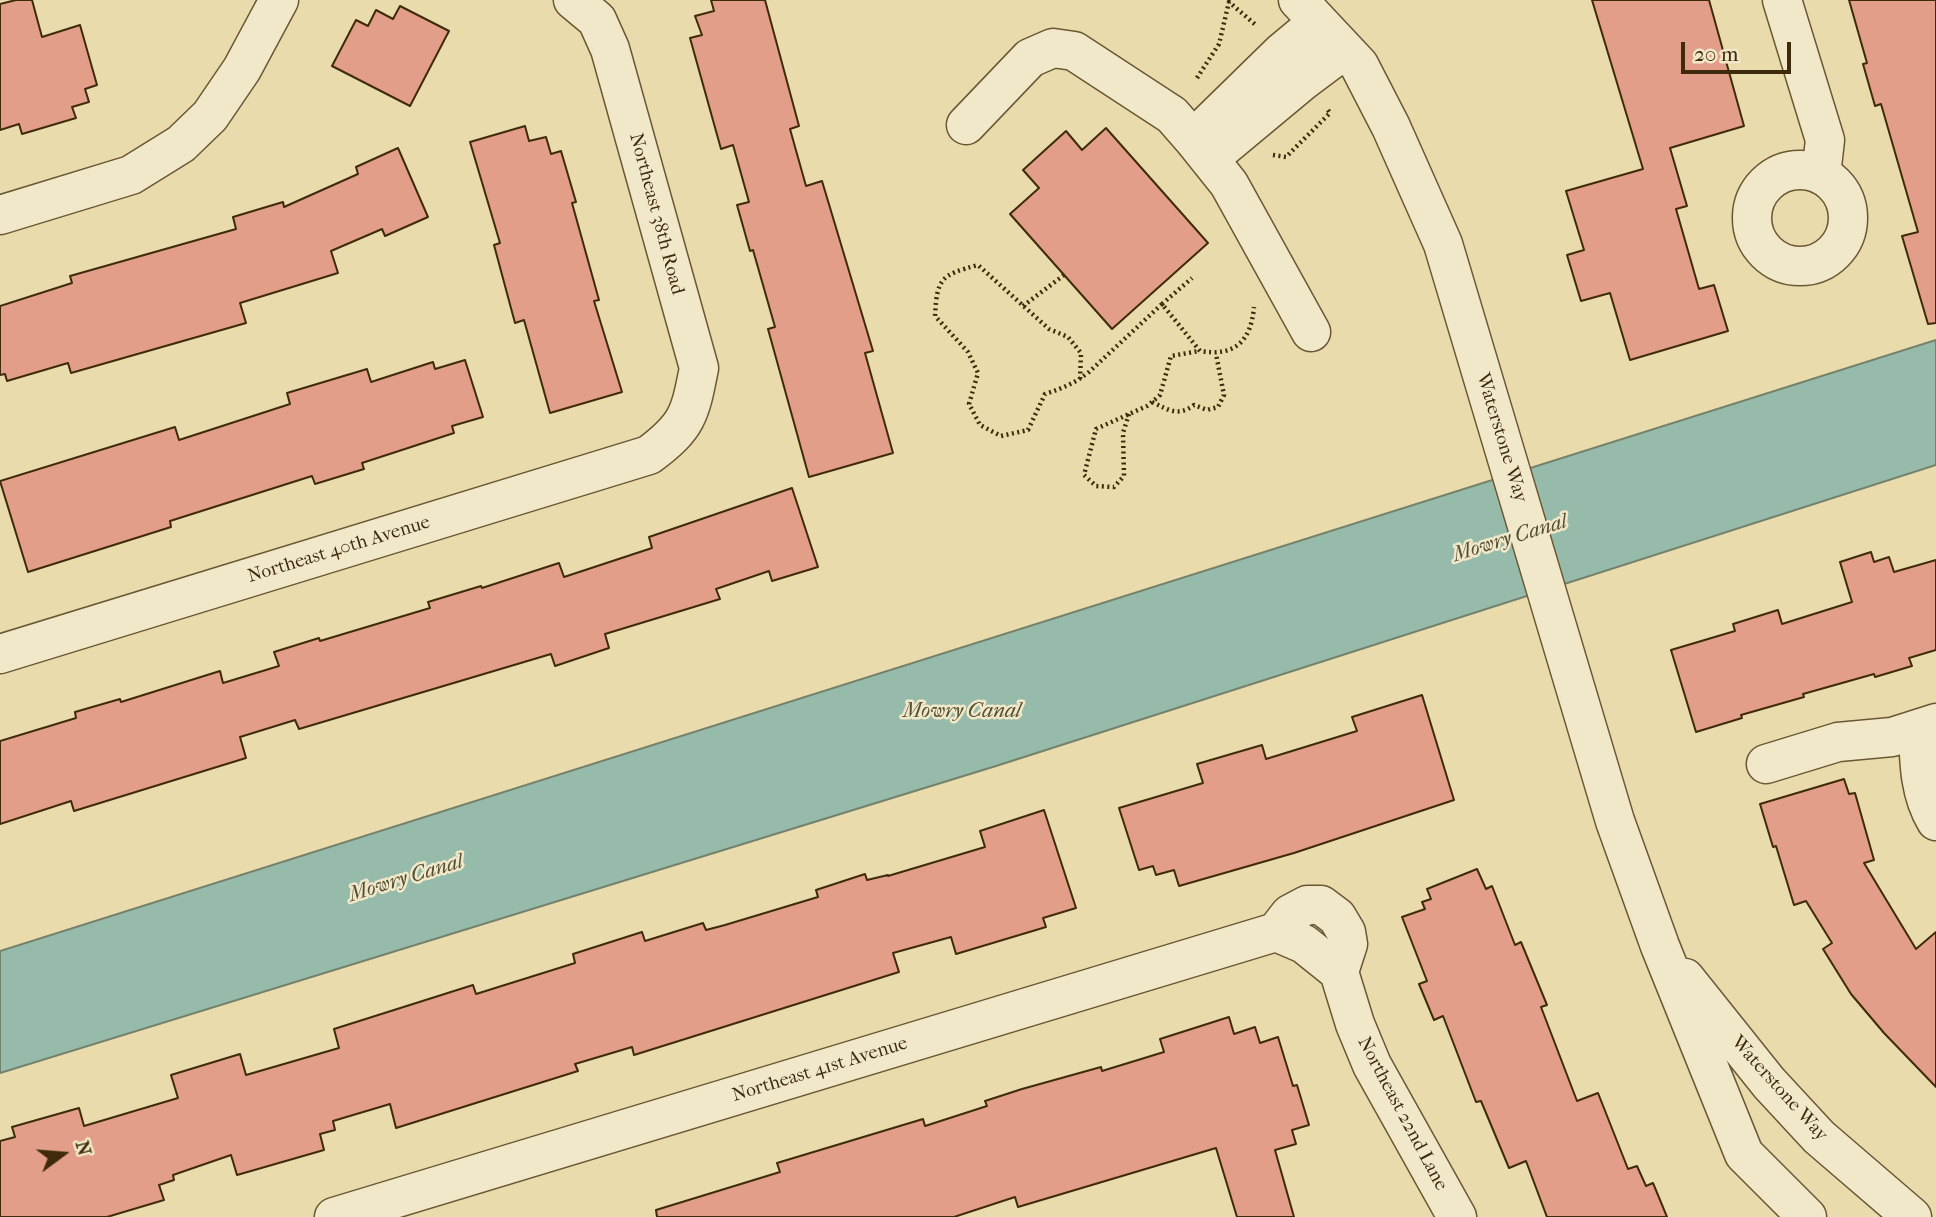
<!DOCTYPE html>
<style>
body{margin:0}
#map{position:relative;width:1936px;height:1217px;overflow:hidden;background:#e9dbac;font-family:"IM FELL French Canon",serif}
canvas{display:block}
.north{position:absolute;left:28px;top:1119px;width:70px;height:70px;-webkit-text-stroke:5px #f1e8c9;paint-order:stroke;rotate:74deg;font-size:19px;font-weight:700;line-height:28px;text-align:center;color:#3f2b0c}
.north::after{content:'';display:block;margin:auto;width:24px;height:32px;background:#3f2b0c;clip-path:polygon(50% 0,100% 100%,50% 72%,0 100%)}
.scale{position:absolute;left:1681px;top:42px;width:110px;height:32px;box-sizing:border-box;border:4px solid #3f2b0c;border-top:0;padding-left:9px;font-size:21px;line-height:24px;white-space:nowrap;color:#3f2b0c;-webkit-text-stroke:5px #f1e8c9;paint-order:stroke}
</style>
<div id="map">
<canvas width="1936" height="1217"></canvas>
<div class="north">N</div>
<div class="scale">20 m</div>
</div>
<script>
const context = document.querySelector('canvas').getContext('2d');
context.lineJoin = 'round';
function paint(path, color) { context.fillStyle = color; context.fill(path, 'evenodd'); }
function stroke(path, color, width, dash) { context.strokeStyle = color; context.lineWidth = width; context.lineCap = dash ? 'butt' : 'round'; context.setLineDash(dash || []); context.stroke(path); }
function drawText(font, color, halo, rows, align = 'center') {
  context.font = font + ' "IM FELL French Canon",serif'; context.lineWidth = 5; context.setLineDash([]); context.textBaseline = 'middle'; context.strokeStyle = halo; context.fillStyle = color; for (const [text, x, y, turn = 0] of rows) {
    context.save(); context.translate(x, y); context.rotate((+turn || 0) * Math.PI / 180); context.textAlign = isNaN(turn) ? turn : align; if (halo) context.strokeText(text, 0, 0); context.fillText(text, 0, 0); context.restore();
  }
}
const water = new Path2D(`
 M1936,340V465L996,766L0,1073V951Z`);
const building = new Path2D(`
 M16,0H32L42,37L80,25L97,85L85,89L89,102L72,107L76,118L22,134L19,124L0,130V4Z
 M711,0H765L799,126L790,129L806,186L822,181L873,351L865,353L893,453L809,477L768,329L775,327L753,250L750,251L737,205L749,202L733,145L721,149L690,38L702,35L695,16L714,11Z
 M1592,0H1709L1744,126L1670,148L1687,206L1676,209L1699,289L1714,285L1728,331L1630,360L1610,293L1581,301L1567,255L1584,250L1566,191L1643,169Z
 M1849,0H1936V323L1928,324L1902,236L1918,232L1881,104L1875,106L1863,64L1867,63Z
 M400,6L449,31L410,106L332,66L356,20L368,26L376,10L393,19Z
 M525,126L529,141L546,137L551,154L561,151L576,202L572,203L599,300L594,301L622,392L550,413L524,320L515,323L494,245L500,243L470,142Z
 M1106,128L1208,243L1112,329L1010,214L1039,188L1023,170L1066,131L1082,150Z
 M398,148L428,217L385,236L382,229L331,251L338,273L240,303L246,323L71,373L68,363L7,381L5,374L0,375V306L72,283L70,276L236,229L233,217L283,202L284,207L358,174L356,167Z
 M465,360L483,417L452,426L454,433L362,463L364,469L315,484L312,476L170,521L171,527L28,572L0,481L175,427L179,440L290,404L287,393L367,369L371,382L433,362L435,369Z
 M792,488L818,567L772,581L769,571L716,589L720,599L605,634L609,648L555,666L551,654L299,729L295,720L240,737L246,758L74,811L71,801L0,824V741L76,718L75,712L120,699L121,702L220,671L223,683L279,666L274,652L319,638L320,641L430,608L428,602L481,586L482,588L559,563L564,577L652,548L649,537Z
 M1871,552L1874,562L1889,557L1894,572L1936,560V650L1909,658L1912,666L1875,677L1874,674L1803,694L1804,697L1741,715L1742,718L1696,732L1671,650L1735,631L1733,624L1778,610L1782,624L1852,602L1840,562Z
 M1422,695L1454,800L1294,853L1179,886L1174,870L1156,875L1153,866L1139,870L1119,808L1203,783L1197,764L1262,745L1266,759L1357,731L1352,717Z
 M1844,779L1849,794L1855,793L1874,860L1864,863L1916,949L1936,932V1087L1884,1033L1851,994L1823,949L1832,943L1806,901L1794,905L1776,846L1773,847L1760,804Z
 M1044,810L1076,908L1043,918L1046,927L956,954L951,937L893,953L899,972L634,1055L632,1047L575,1064L578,1071L396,1128L390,1104L333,1121L335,1130L320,1134L324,1150L237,1175L231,1155L173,1175L174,1180L159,1185L164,1200L107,1217H0V1141L15,1137L12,1127L79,1108L84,1126L178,1098L171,1075L240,1054L246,1075L339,1048L334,1029L473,985L476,994L575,963L573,954L642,932L645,941L703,923L706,930L725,925L818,897L816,890L865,874L867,880L888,875V876L985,847L980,831Z
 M1477,869L1486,889L1492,886L1515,945L1521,942L1547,1005L1541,1007L1577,1101L1598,1093L1628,1169L1637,1166L1646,1186L1653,1183L1667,1217H1547L1526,1161L1509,1168L1481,1101L1476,1102L1443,1016L1434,1020L1419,984L1427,981L1402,917L1425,909L1422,902L1431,899L1427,889Z
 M1229,1017L1234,1034L1255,1027L1260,1043L1278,1037L1293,1086L1297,1085L1309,1125L1292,1130L1296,1144L1275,1150L1294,1217H1237L1216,1148L1018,1207L1015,1197L954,1217H657L656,1210L780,1172L777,1163L923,1119L925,1126L987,1106L985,1101L1022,1089L1101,1067L1102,1071L1164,1052L1160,1039Z`);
const path = new Path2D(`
 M1197,78L1219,44L1229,2L1257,26
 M1273,155L1286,157L1330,113L1328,110
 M1162,304L1192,278
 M1023,306L1064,275
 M1080,379L1081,353L1068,337L1049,329L978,265C941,275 937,278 935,316L968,352L978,373L969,404L980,425L1001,436L1028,430L1045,394C1063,388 1075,383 1089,372L1162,304L1200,351C1235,357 1251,341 1254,307
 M1152,402C1169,410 1178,417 1194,405L1207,410L1218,407L1224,395L1216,354
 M1129,414L1123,433L1124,476L1114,487L1096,486L1084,475L1096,429L1147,406L1152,402L1160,395L1171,356L1199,351`);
const minor = new Path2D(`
 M1298,0L1359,65L1391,127L1443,244L1615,821L1660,946L1744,1154L1807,1217
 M1782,0L1825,140L1821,175
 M966,125L1030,58L1053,48L1074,51L1172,115L1193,139L1229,184L1311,332
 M1193,139L1282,52L1318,22
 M1209,159L1304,80L1344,50
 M1752 218a48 48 0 1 1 96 0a48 48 0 1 1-96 0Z
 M0,215L131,175L181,144L210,116L242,69L279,0
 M0,654L649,455C688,426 690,414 699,368L610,49L597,20L573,0
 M1918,729C1919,761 1919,793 1936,821
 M1766,764L1838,742L1892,737L1936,723
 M1276,932L1290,914L1307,905H1321L1337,917L1346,932L1348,944L1339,972
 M1685,978L1769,1083L1819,1137L1912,1217
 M334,1217L1276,932L1304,944L1339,972L1355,1024L1372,1065L1457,1217`);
const streetNames = [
 ["Northeast 38th Road",656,214,75],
 ["Waterstone Way",1501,438,73],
 ["Northeast 40th Avenue",339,550,-17],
 ["Northeast 41st Avenue",820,1070,-17],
 ["Waterstone Way",1779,1089,48],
 ["Northeast 22nd Lane",1402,1114,62]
];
const waterNames = [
 ["Mowry Canal",1510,539,-17],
 ["Mowry Canal",962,712],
 ["Mowry Canal",406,879,-17]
];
paint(water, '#97bbab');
stroke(water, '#74816b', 2);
paint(building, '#e29e89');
stroke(building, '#3f2b0c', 2);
stroke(minor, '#6a5734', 41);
stroke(path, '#3f2b0c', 4.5, [2, 3.5]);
stroke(minor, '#f1e8c9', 38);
drawText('19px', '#3f2b0c', '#f1e8c9', streetNames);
drawText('italic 21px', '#554f34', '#f1e8c9', waterNames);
</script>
